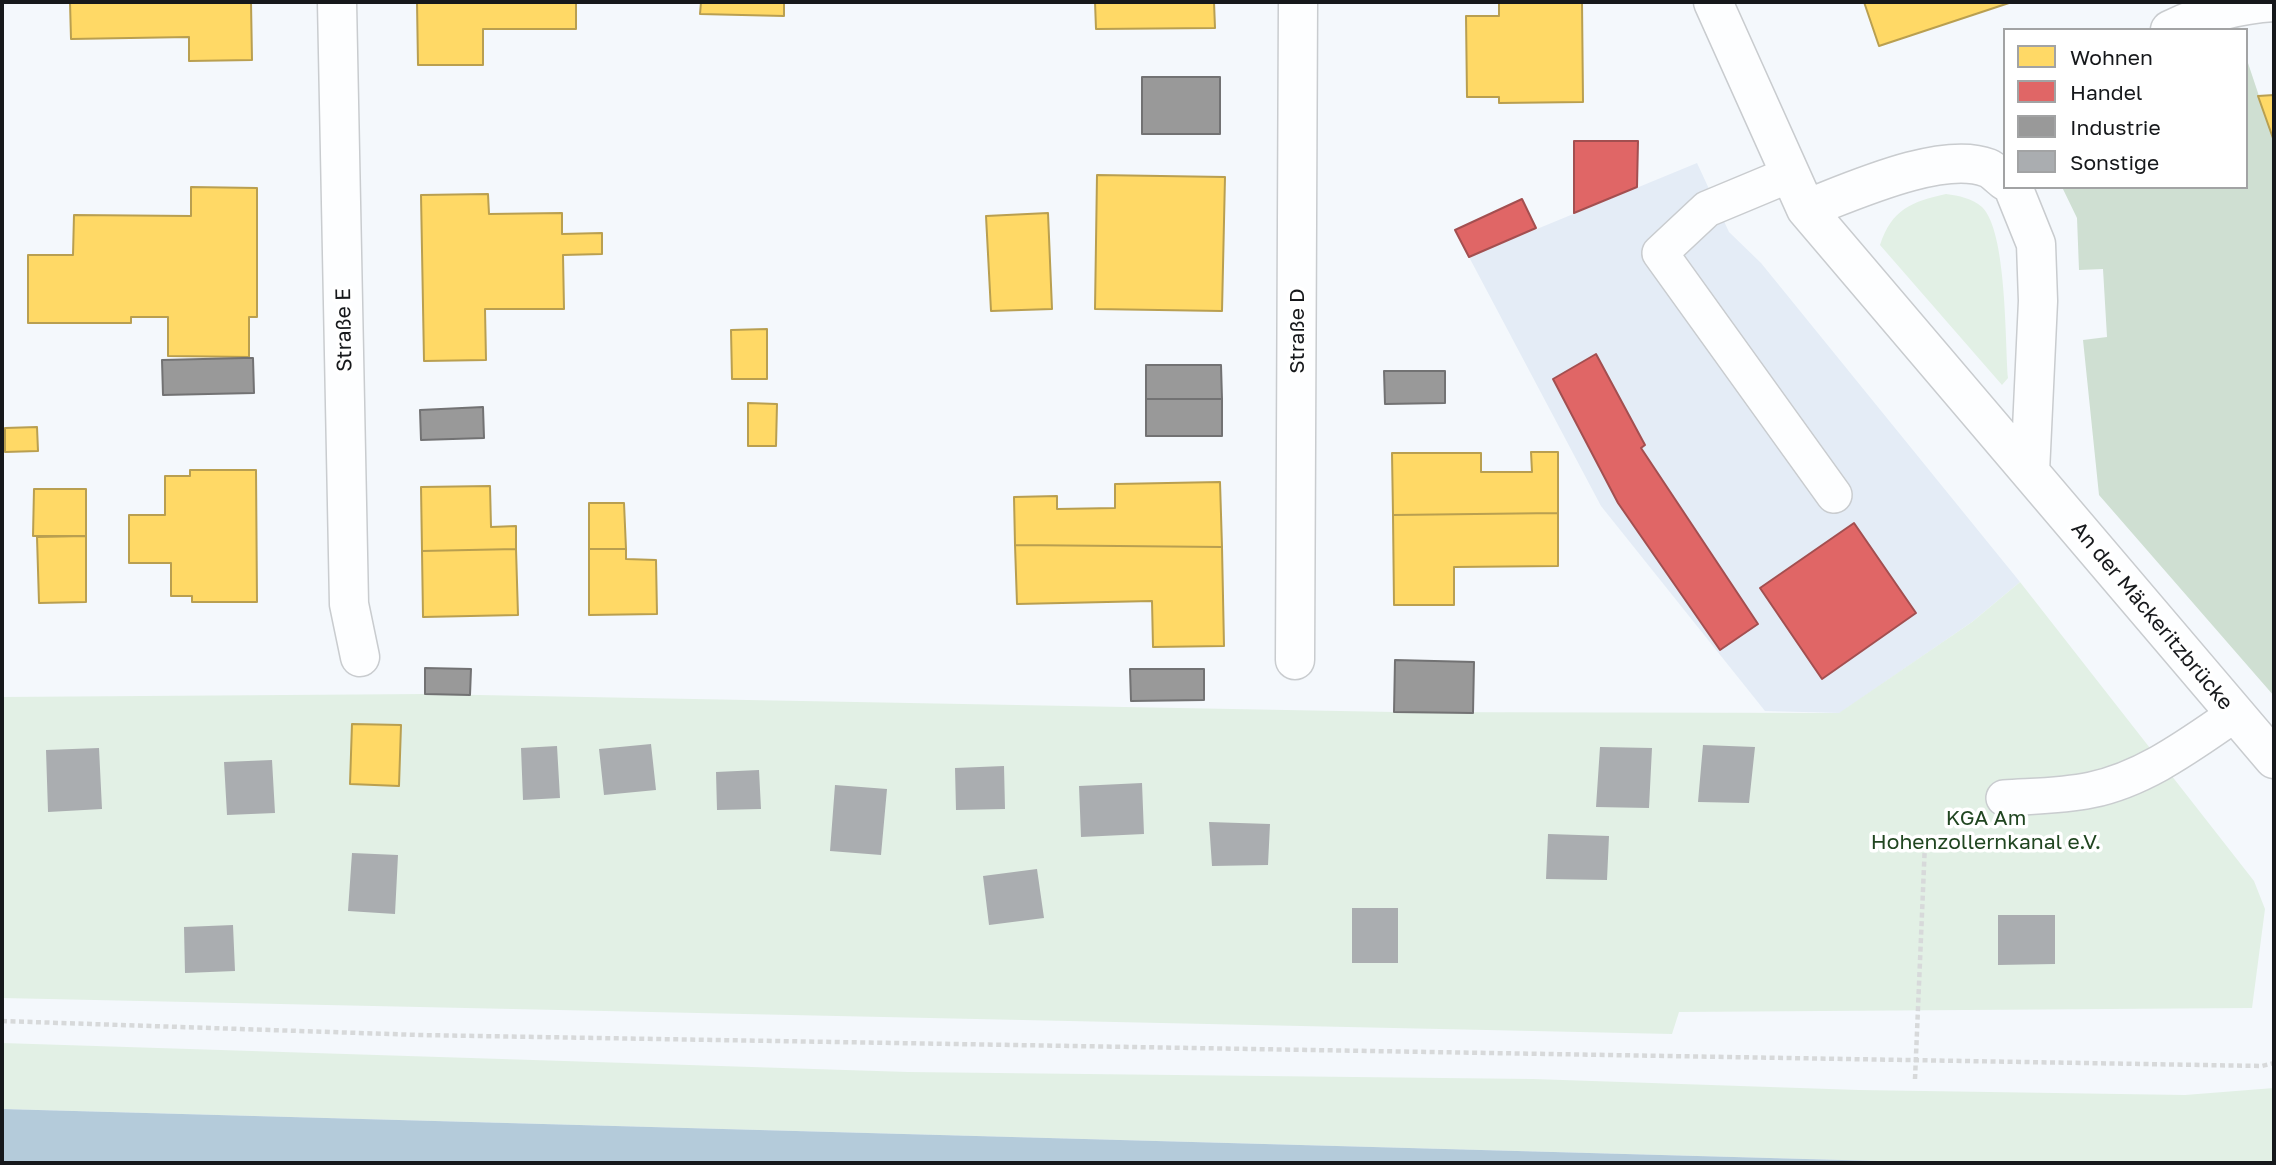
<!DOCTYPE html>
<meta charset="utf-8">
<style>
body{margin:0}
#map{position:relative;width:2276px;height:1165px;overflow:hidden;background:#f4f8fc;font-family:"Golos Text",sans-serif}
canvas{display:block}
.frame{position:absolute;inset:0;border:4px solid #16181b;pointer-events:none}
.legend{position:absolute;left:2003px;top:28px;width:245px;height:161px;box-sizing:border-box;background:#fff;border:2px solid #a2a3a4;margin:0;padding:9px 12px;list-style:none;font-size:21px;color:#16181b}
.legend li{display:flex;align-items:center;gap:14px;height:35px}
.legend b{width:35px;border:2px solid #a2a3a4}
</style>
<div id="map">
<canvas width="2276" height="1165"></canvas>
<div class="frame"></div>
<ul class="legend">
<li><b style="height:19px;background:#ffd966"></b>Wohnen</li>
<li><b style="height:19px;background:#e06666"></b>Handel</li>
<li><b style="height:19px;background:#999"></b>Industrie</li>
<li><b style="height:19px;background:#aaadb0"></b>Sonstige</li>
</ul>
</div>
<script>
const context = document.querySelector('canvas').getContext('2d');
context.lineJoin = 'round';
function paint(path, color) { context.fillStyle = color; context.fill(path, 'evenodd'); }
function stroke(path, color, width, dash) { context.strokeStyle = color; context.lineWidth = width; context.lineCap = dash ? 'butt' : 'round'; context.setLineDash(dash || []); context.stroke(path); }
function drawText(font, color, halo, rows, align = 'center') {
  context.font = font + ' "Golos Text",sans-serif'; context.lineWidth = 7; context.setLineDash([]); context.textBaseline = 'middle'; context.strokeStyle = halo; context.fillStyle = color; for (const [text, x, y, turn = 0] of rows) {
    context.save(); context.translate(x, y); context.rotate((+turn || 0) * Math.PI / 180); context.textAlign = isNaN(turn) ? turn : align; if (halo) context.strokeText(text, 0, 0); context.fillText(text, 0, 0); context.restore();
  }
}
const built = new Path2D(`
 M1697,163L1729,232L1761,263L2020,582L1972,622L1840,713L1765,711L1601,506L1469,257Z`);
const green = new Path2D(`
 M1946,194C1959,196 1972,198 1982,207C2007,231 2005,341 2008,378L2002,385L1880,245C1892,209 1911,202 1946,194Z
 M2020,582L2254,881L2265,909L2252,1008L1679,1012L1672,1034L2,998V697L425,694L1394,712L1839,713L1972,622Z
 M2,1043L908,1072L1533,1079L1859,1090L2185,1095L2274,1088V1163H1950L2,1109Z`);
const forest = new Path2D(`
 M2246,57L2274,141V696L2099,495L2083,340L2107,337L2103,269L2079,270L2077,218L2062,187H2246Z`);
const water = new Path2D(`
 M2,1109L1950,1163H2Z`);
const homes = new Path2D(`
 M70,2H251L252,60L189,61V37L71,39Z
 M417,2H576V29H483V65H418Z
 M701,2H784V16L700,14Z
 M1095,2H1214L1215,28L1096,29Z
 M1499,2H1582L1583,102L1499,103V97H1467L1466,16H1499Z
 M1864,2H2012L1879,46Z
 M2274,95V141L2258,96Z
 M1097,175L1225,177L1222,311L1095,309Z
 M191,187L257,188V317H249V357L168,356V317H131V323H28V255H73L74,215L191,216Z
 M488,194L489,214L562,213V234L602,233V254L563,255L564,309H485L486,360L424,361L421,195Z
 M1048,213L1052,309L991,311L986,216Z
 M767,329V379H732L731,330Z
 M748,403L777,404L776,446H748Z
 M37,427L38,451L5,452V428Z
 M1531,452H1558V513L1393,515L1392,453H1481V472H1532Z
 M190,470H256L257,602H192V596H171V563H129V515H165V476H190Z
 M1220,482L1222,547L1015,545L1014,497L1057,496V509L1115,508V484Z
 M490,486L491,527L516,526V549L422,551L421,487Z
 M34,489H86V536H33Z
 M589,503H624L626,549H589Z
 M1558,513V566L1454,567V605H1394L1393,515Z
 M86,536V602L39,603L37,537Z
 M1015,545L1222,547L1224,646L1153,647L1152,601L1017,604Z
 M516,549L518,615L423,617L422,551Z
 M589,549H626V559L656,560L657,614L589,615Z
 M352,724L401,725L399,786L350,784Z`);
const shops = new Path2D(`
 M1574,141H1638L1637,187L1574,213Z
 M1522,199L1536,228L1469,257L1455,230Z
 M1596,354L1645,445L1641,448L1758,624L1720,650L1618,503L1553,379Z
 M1854,523L1916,613L1822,679L1760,588Z`);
const industry = new Path2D(`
 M1142,77H1220V134H1142Z
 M244,358H253L254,393L163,395L162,360Z
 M1146,365H1221L1222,399H1146Z
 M1384,371H1445V403L1385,404Z
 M1146,399H1222V436H1146Z
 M483,407L484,438L421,440L420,410Z
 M1395,660L1474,662L1473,713L1394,712Z
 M425,668L471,669L470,695L425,694Z
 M1130,669H1204V700L1131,701Z`);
const building = new Path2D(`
 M651,744L656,790L604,795L599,749Z
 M1703,745L1755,747L1749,803L1698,802Z
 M557,746L560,798L523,800L521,748Z
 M1600,747L1652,748L1649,808L1596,807Z
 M99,748L102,809L48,812L46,750Z
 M272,760L275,813L227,815L224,762Z
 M1004,766L1005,809L956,810L955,768Z
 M759,770L761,809L717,810L716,772Z
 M1142,783L1144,834L1081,837L1079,786Z
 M835,785L887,789L881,855L830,851Z
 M1209,822L1270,824L1268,865L1212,866Z
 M1548,834L1609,836L1607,880L1546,879Z
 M352,853L398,855L395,914L348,911Z
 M1037,869L1044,918L989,925L983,876Z
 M1352,908H1398V963H1352Z
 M1998,915H2055V964L1998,965Z
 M233,925L235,971L185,973L184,927Z`);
const path = new Path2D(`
 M2,1021L419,1035L2262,1066L2274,1063
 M1915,1079L1925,843`);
const service = new Path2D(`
 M1791,174L1707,209L1660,253L1834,495
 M2004,798C2033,796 2063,796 2091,790C2145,779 2191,744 2235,714`);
const minor = new Path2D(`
 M337,2L349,604L360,657
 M1713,2L1806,209L2274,759
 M2170,30C2203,14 2238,4 2274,2
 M2013,187L2036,244L2038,301L2030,472
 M1806,209C1851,192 1942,150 1988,168C1993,170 2000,177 2005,181
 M1295,660L1298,2`);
const streetNames = [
 ["Straße E",344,330,-91],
 ["Straße D",1297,331,-90],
 ["An der Mäckeritzbrücke",2152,616,50]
];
const parkNames = [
 ["KGA Am",1986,818],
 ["Hohenzollernkanal e.V.",1986,842]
];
paint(built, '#e4ecf6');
paint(green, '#e2f0e5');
paint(forest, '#cfdfd2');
paint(water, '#b4cbda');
paint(homes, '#ffd966');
stroke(homes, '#b99f50', 2);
paint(shops, '#e06666');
stroke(shops, '#a34f50', 2);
paint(industry, '#999');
stroke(industry, '#727273', 2);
paint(building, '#aaadb0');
stroke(service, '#c9cccf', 38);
stroke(minor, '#c9cccf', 41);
stroke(path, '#d7d9da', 4.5, [5, 3.5]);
stroke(service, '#fdfeff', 35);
stroke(minor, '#fdfeff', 38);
drawText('21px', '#16181b', '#fff', streetNames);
drawText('21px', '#214621', '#fff', parkNames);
</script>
